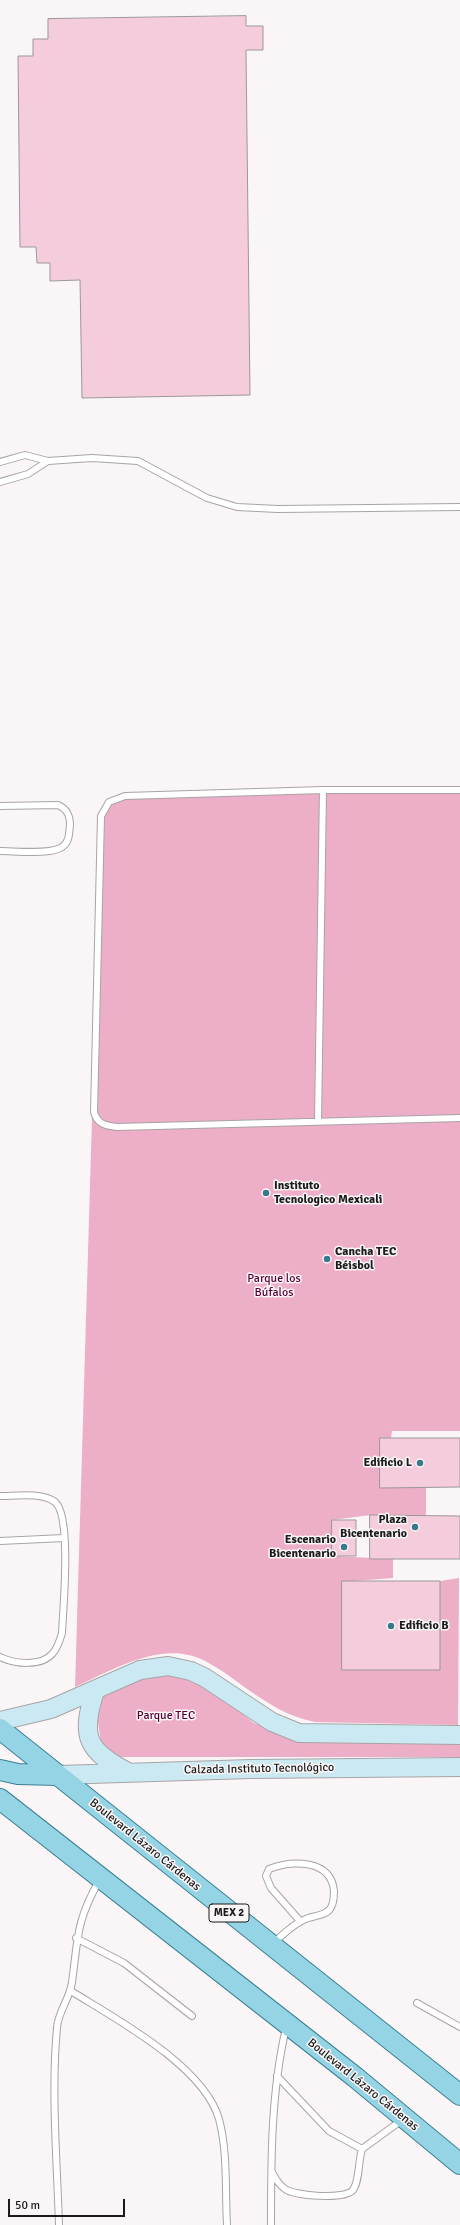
<!DOCTYPE html>
<meta charset="utf-8">
<style>
body{margin:0}
#map{position:relative;width:460px;height:2225px;overflow:hidden;background:#faf6f8;font-family:Signika,sans-serif}
canvas{display:block}
.scale{position:absolute;left:8px;top:2199px;width:117px;height:18px;box-sizing:border-box;border:2px solid #1c1b1b;border-top:0;padding-left:5px;font-size:12px;line-height:14px;white-space:nowrap;color:#1c1b1b;-webkit-text-stroke:3px #faf6f8;paint-order:stroke}
</style>
<div id="map">
<canvas width="460" height="2225"></canvas>
<div class="scale">50 m</div>
</div>
<script>
const context = document.querySelector('canvas').getContext('2d');
context.lineJoin = 'round';
function paint(path, color) { context.fillStyle = color; context.fill(path, 'evenodd'); }
function stroke(path, color, width, dash) { context.strokeStyle = color; context.lineWidth = width; context.lineCap = dash ? 'butt' : 'round'; context.setLineDash(dash || []); context.stroke(path); }
function drawText(font, color, halo, rows, align = 'center') {
  context.font = font + ' Signika,sans-serif'; context.lineWidth = 3; context.setLineDash([]); context.textBaseline = 'middle'; context.strokeStyle = halo; context.fillStyle = color; for (const [text, x, y, turn = 0] of rows) {
    context.save(); context.translate(x, y); context.rotate((+turn || 0) * Math.PI / 180); context.textAlign = isNaN(turn) ? turn : align; if (halo) context.strokeText(text, 0, 0); context.fillText(text, 0, 0); context.restore();
  }
}
const green = new Path2D(`
 M460,790V1431H392L391,1438L380,1439V1487H426V1516L371,1515L332,1520V1556L393,1559V1578L342,1582L343,1670H440V1581L459,1578L458,1725L315,1722C289,1717 271,1705 250,1691C236,1681 222,1670 207,1662C164,1638 115,1669 75,1687L101,816L109,802L125,796Z
 M165,1673L203,1683L254,1723L306,1742L460,1741V1757H119L101,1743L97,1716L102,1688Z`);
const building = new Path2D(`
 M246,16V26H263V50H246L250,395L82,398L80,280L50,281V263H37L36,247H20L18,56H33V39H48V19Z
 M380,1438H460V1487L380,1488Z
 M370,1515L460,1516V1559H370Z
 M332,1520H356V1556H332Z
 M342,1581H440V1670H342Z`);
const lane = new Path2D(`
 M0,462L25,455L48,461L92,458L138,461L207,498L237,507L278,509L460,507
 M0,482L28,474L48,461
 M460,790H323L125,796L109,802L101,816L94,1112C97,1124 106,1126 117,1127L460,1118
 M0,806L58,805C67,809 70,815 70,825C69,832 70,842 62,847C51,855 15,851 0,851
 M318,1121L323,790
 M0,1496C15,1496 42,1492 55,1502C72,1516 63,1609 62,1633C60,1640 58,1647 53,1653C42,1667 15,1664 0,1657
 M0,1541L64,1538
 M76,1938L124,1963L192,2016
 M273,1943C284,1934 294,1923 308,1918C315,1916 326,1915 330,1909C334,1904 334,1896 334,1891C331,1859 292,1860 269,1869L266,1876L271,1888L300,1921
 M71,1991C116,2019 204,2066 219,2119C228,2153 225,2191 227,2225
 M417,2003L460,2027
 M277,2076L329,2131L362,2149
 M272,2172C275,2178 279,2185 285,2189C295,2196 345,2200 353,2190C360,2180 358,2161 362,2149L402,2120
 M59,2225C57,2161 51,2091 57,2028C58,2011 70,1999 72,1982C78,1939 76,1921 99,1881
 M271,2225C271,2159 271,2092 286,2028`);
const secondary = new Path2D(`
 M95,1691C80,1737 87,1751 128,1772
 M0,1721L51,1709L140,1670L168,1666L191,1671L204,1677L272,1722L299,1733L460,1735
 M58,1775L251,1769L460,1767`);
const primary = new Path2D(`
 M0,1729L460,2095
 M0,1770L18,1774L58,1775
 M0,1799L355,2077L460,2164`);
const markers = [
 [266,1193,4,"#38798c"],
 [327,1259,4,"#38798c"],
 [420,1463,4,"#38798c"],
 [415,1527,4,"#38798c"],
 [344,1547,4,"#38798c"],
 [391,1626,4,"#38798c"]
];
const shields = [
 [229,1913,40]
];
const shieldNames = [
 ["MEX 2",229,1913]
];
const poiNames = [
 ["Instituto",274,1186],
 ["Tecnologico Mexicali",274,1200],
 ["Cancha TEC",335,1252],
 ["Béisbol",335,1266],
 ["Edificio L",412,1463,"right"],
 ["Plaza",407,1520,"right"],
 ["Bicentenario",407,1534,"right"],
 ["Escenario",336,1540,"right"],
 ["Bicentenario",336,1554,"right"],
 ["Edificio B",399,1626]
];
const parkNames = [
 ["Parque los",274,1279],
 ["Búfalos",274,1293],
 ["Parque TEC",166,1716]
];
const streetNames = [
 ["Calzada Instituto Tecnológico",259,1769,-1],
 ["Boulevard Lázaro Cárdenas",145,1845,39],
 ["Boulevard Lázaro Cárdenas",363,2085,39]
];
paint(green, '#edafc8');
paint(building, '#f5ccdc');
stroke(building, '#9b9799', 1);
stroke(lane, '#a8a4a5', 8);
stroke(secondary, '#a8a4a5', 20);
stroke(primary, '#3c8093', 22);
stroke(lane, '#fff', 6);
stroke(secondary, '#cae9f2', 18);
stroke(primary, '#95d4e5', 20);
for (const [x, y, r, color] of markers) { const dot = new Path2D(); dot.arc(x, y, r, 0, 2 * Math.PI); context.fillStyle = color; context.fill(dot); stroke(dot, '#faf6f8', 1.5); }
for (const [x, y, w] of shields) { const box = new Path2D(); box.roundRect(x - w / 2, y - 9, w, 18, 3); context.fillStyle = '#faf6f8'; context.fill(box); stroke(box, '#1c1b1b', 1); }
drawText('bold 11px', '#1c1b1b', null, shieldNames);
drawText('bold 12px', '#1c1b1b', '#faf6f8', poiNames, 'left');
drawText('12px', '#580033', '#faf6f8', parkNames);
drawText('12px', '#1c1b1b', '#faf6f8', streetNames);
</script>
